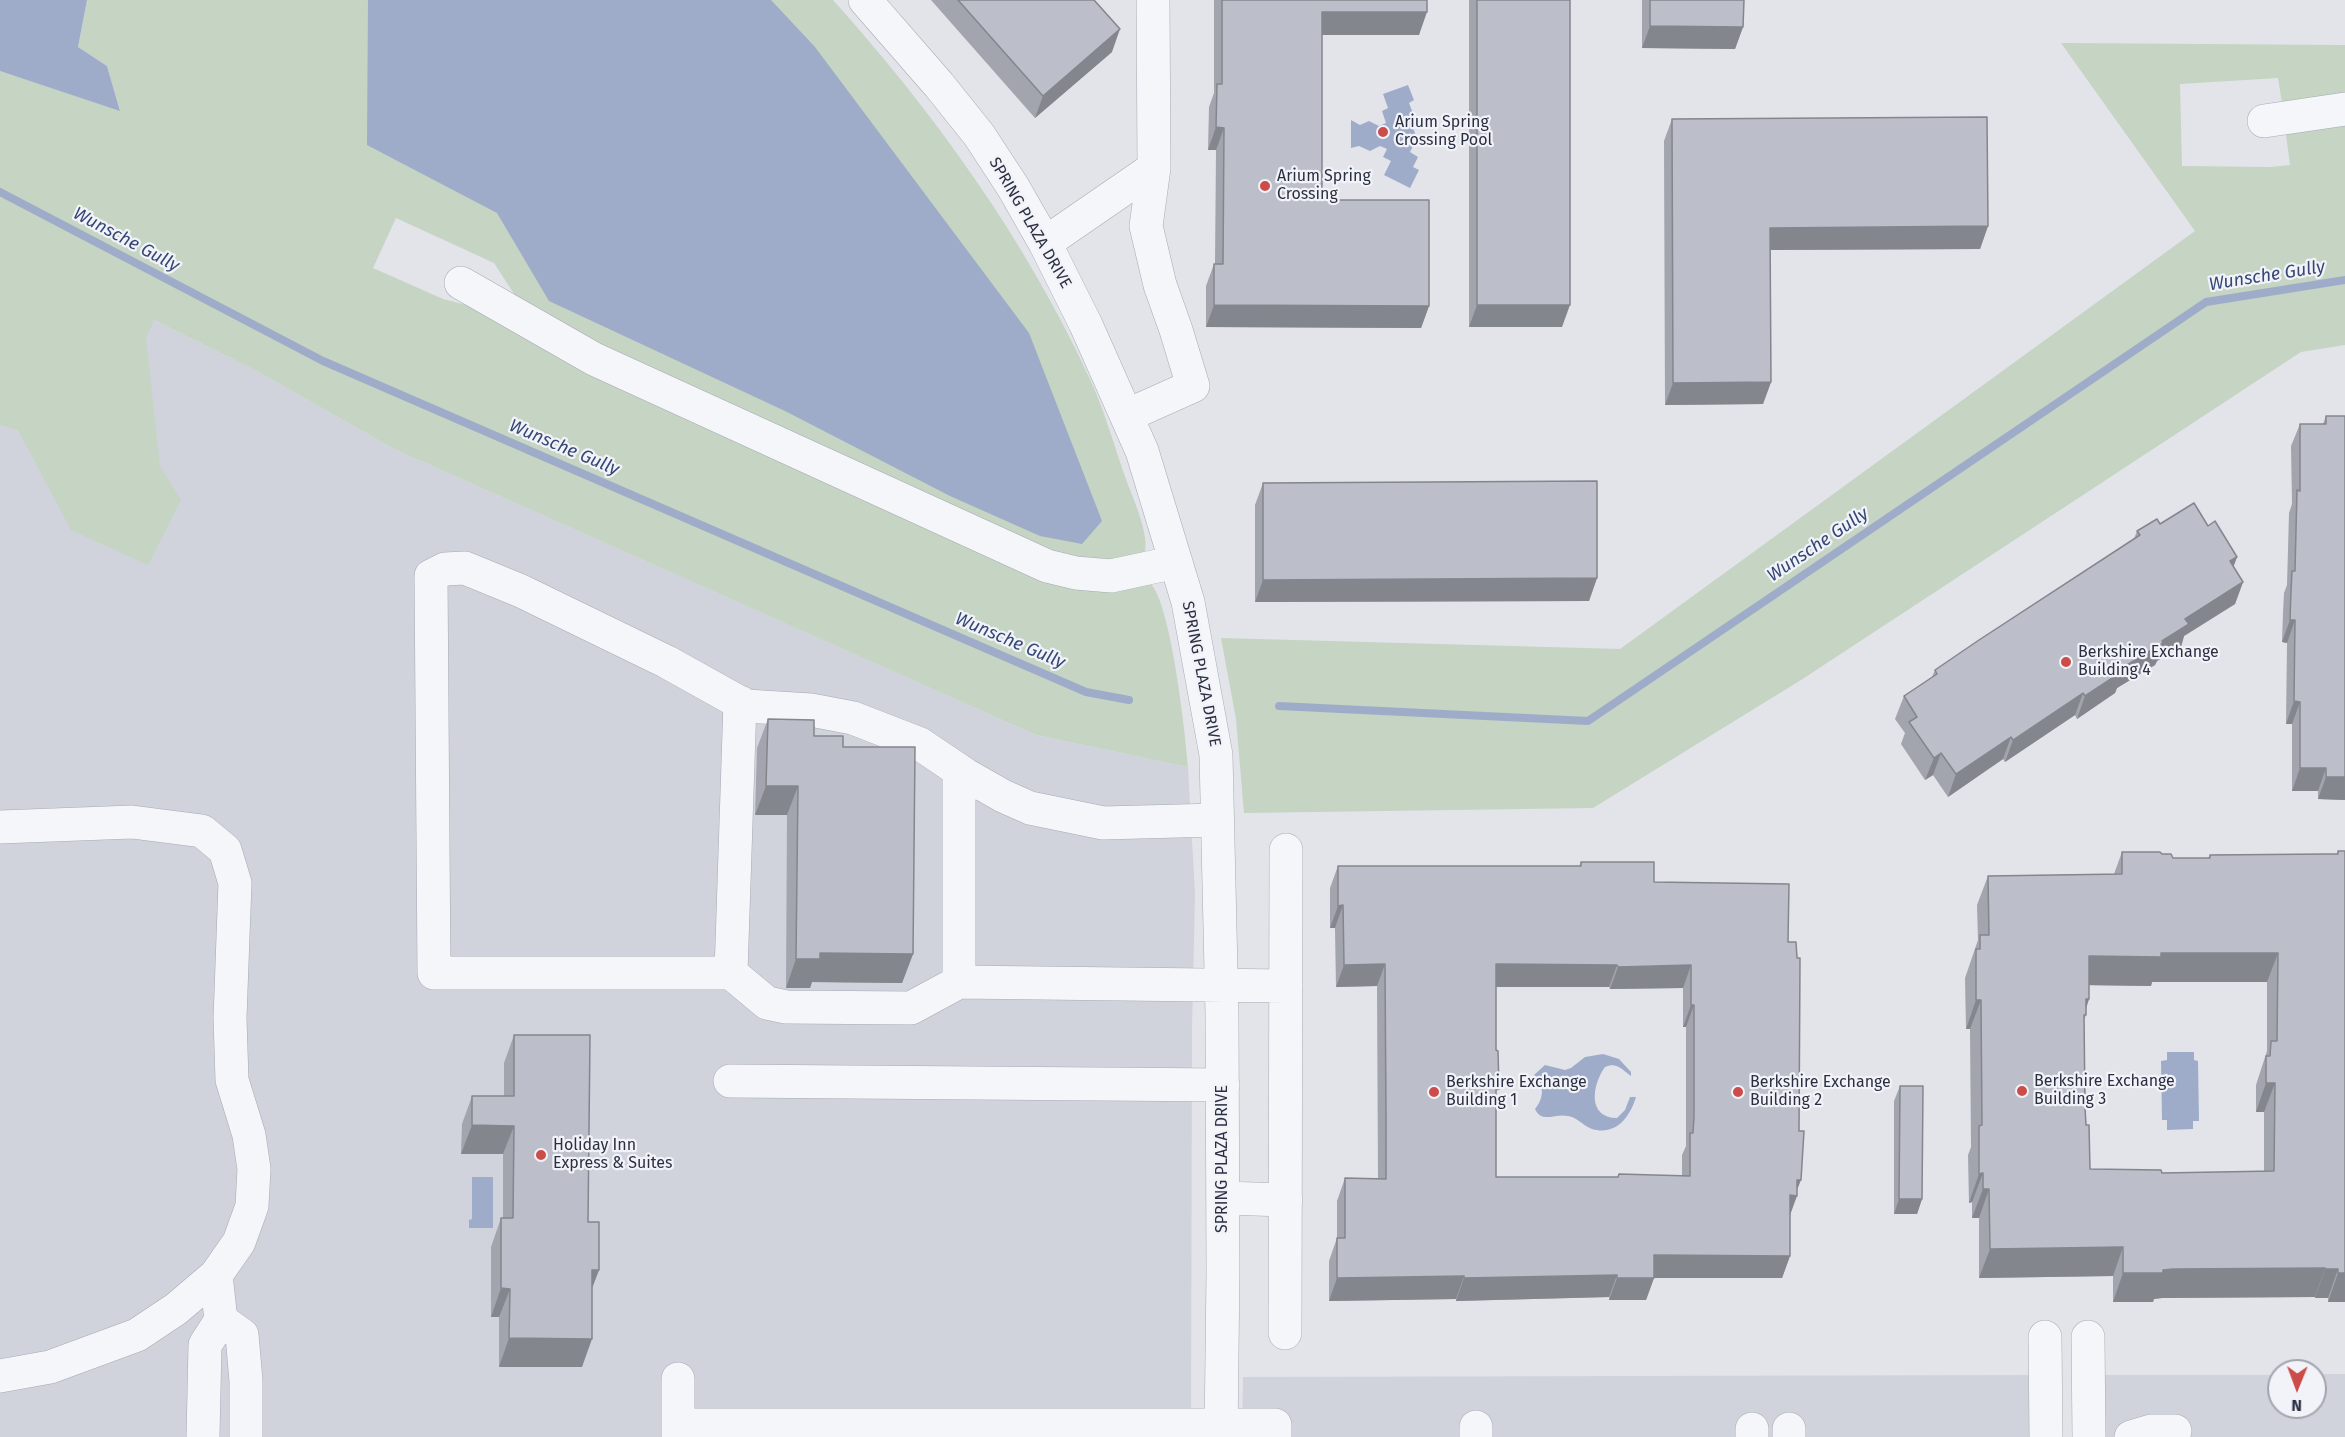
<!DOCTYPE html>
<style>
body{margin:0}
#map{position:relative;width:2345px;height:1437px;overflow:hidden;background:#e2e4ea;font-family:"Fira Sans",sans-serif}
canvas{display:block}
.north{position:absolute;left:2267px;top:1359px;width:60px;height:60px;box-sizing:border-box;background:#f2f3f8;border:2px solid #a2a5af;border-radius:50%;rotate:181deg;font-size:16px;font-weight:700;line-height:24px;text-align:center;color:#2a2f42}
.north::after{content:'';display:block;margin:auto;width:21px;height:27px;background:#cc4c4a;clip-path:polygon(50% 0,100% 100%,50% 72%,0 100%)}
</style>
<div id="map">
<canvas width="2345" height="1437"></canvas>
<div class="north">N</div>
</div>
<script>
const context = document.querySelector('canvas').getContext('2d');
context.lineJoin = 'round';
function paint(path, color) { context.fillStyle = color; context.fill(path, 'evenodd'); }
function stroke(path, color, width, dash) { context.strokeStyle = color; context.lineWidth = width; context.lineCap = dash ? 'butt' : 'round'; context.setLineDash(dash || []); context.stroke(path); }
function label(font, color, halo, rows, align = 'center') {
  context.font = font + ' "Fira Sans",sans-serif'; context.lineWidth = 4.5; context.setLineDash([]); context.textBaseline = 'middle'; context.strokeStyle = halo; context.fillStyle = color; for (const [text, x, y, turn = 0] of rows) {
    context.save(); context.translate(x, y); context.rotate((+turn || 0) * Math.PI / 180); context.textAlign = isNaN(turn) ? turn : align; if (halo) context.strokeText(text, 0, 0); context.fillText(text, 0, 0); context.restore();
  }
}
paint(new Path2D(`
 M0 244 257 371 394 449 1036 735 1188 767 1195 894 1192 1031 1191 1437H0Z
 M2315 1374H2345V1437H2100L2099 1375H2279V1407H2315Z
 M2034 1375V1437H1242L1243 1377Z`), '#d0d3dc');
paint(new Path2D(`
 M87 0H833C933 111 1025 239 1088 375 1104 408 1114 446 1127 482 1132 496 1153 542 1143 555 1126 576 1065 560 1042 554L646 375 561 333 518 300 494 263 396 218 373 268 443 299 482 309 554 350 1034 570C1053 576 1081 586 1101 585 1115 584 1132 576 1147 581 1170 590 1186 739 1188 767L1036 735 394 449 257 371 154 320 146 338 160 466 181 500 148 565 71 530 18 430 0 425V71L120 110 107 66 78 47Z
 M2061 43 2345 45V101L2283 109 2278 78 2180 84 2182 166 2270 167 2290 165 2285 127 2345 120V345L2301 352 1801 680 1593 808 1244 813 1236 719 1221 638 1620 649 2195 231Z`), '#c5d4c3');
paint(new Path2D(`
 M0 0H87L78 47 107 66 120 111 0 71Z
 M368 0H771L815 47 1029 333 1102 521 1082 544 1040 536 950 496 785 411 549 301 497 213 367 145Z
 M1408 85 1414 100 1409 103 1414 116 1409 118 1417 138 1410 152 1418 157 1413 167 1419 170 1410 188 1384 175 1391 161 1383 157 1387 149 1380 146 1370 151 1359 146 1351 148V120L1360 125 1369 121 1379 126 1386 123 1382 111 1388 108 1383 94Z
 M2167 1052H2194V1060L2198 1061 2199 1121H2193V1129L2167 1130V1120H2162L2161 1061 2167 1060Z
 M1603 1054 1619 1059 1631 1072V1076C1621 1069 1617 1062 1605 1067 1592 1085 1587 1118 1617 1118L1625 1110 1630 1097H1636C1630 1117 1616 1136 1592 1129 1583 1126 1577 1117 1568 1116 1555 1113 1542 1124 1535 1109 1544 1098 1545 1085 1534 1075L1545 1065 1565 1070 1571 1068 1585 1057Z
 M472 1177H493V1228H469V1220L472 1219Z`), '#9eacc9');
stroke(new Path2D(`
 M0 192 323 361 1086 692 1129 700
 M1279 706 1588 721 2206 302 2345 280`), '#9eacc9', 8);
const minor = new Path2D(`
 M865 0 939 85 979 135 1013 187 1045 243 1086 325 1142 451 1188 602 1216 755 1222 1015 1223 1272 1221 1437
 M2264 121 2345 109
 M1045 243 1154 168
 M461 283 594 359 1047 566 1076 573 1111 576 1176 562
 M1128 415 1193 386 1176 330 1160 285 1146 226 1154 168 1153 0
 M959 771V982
 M1217 820 1103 823 1030 808 1003 796 966 775 920 744 853 718 811 710 746 706 667 662 521 591 465 568 445 569 431 576 434 973H731L767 1003 786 1007 911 1008 959 982 1286 986
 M0 827 132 822 202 831 225 850 235 883 230 1018 232 1080 249 1135 254 1169 252 1206 239 1242 216 1275 221 1320
 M731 973 740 702
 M730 1081 1223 1085
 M1223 1198 1286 1200
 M1285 1333 1286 850
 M2045 1337 2046 1437
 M2088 1337 2089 1437
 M0 1376 50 1367 137 1335 176 1309 216 1275
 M678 1425H1275V1437
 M1476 1427V1437
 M1752 1429V1437
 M203 1437 205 1345 221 1320 242 1335 246 1381V1437
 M678 1437V1379
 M1789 1437V1429
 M2131 1437 2151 1431H2175`);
stroke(minor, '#a7aab4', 34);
stroke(minor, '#f5f6f9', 33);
paint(new Path2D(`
 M931 0H1094L1112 52 1035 118Z
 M1214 0H1427L1419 35H1322V200L1429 306 1421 328 1206 327V286L1214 264H1215L1216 150H1208L1209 107 1214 93Z
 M1469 0H1570L1562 327H1469Z
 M1642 0H1744L1743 27 1735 49 1642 48Z
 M1672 119 1988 226 1980 249 1770 250 1771 382 1763 404 1665 405 1664 141Z
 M2326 416H2345V800L2318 799V791H2292V724H2286L2287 643 2282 642 2283 613 2284 593 2287 585 2289 513 2292 504 2291 446 2300 424H2323Z
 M1263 483 1597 578 1589 601 1255 602V505Z
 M2160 524 2208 526 2237 557 2233 567 2243 582 2235 604 2184 636 2181 647 2157 661 2155 665 2117 688 2115 693 2077 719 2075 715 2005 762 2003 759 1948 797 1933 775 1925 780 1901 744 1905 733 1895 719 1904 696 1932 677 1935 670 2134 539 2137 531Z
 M768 719 814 736 843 747 913 954 902 983 812 982 810 988H786L787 815H755L757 748Z
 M2338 851H2345V1302H2328V1298H2315V1297L2162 1298 2154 1299 2153 1302H2113V1276L1979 1278V1218H1972V1202L1969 1203 1968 1155 1971 1147 1970 1029H1966L1965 978 1978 940 1977 905 1988 876 2114 874 2122 852 2173 858H2208L2210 855 2327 854H2337ZM2152 982H2267V1051L2256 1085V1112H2264V1172L2162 1173 2090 1169 2086 1125 2084 1020 2086 1015V1009L2089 999V985L2151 986Z
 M1581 862 1654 882 1788 942 1797 1191 1790 1213V1256L1782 1278H1654L1646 1300H1609V1297L1456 1301V1299L1329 1301V1261L1337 1238V1201L1345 1178 1378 1179 1377 986 1336 987 1335 928H1330V888L1338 866H1579ZM1496 987H1609L1610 989 1683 988V1027H1686V1146L1682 1155V1175L1618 1177H1496Z
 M514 1035 588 1222 599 1270 592 1287 582 1367H499V1317H491V1247L501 1218H503V1154H461L462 1124 472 1096H504V1063Z
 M1900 1086 1922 1199 1917 1214H1894V1101Z`), '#a2a4ae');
paint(new Path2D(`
 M1322 12H1427L1419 35H1314Z
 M1650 26 1743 27 1735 49 1642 48Z
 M1120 29 1112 52 1035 118 1043 96Z
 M1216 127 1224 128 1216 150H1208Z
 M1988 226 1980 249 1762 250 1770 228Z
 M1214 305 1429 306 1421 328 1206 327Z
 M1477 305H1570L1562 327H1469Z
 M1771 382 1763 404 1665 405 1673 383Z
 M2237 557 2229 579 2230 561Z
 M1597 578 1589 601 1255 602 1263 580Z
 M2243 582 2235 604 2184 636 2181 647 2157 661 2155 665 2117 688 2115 693 2077 719 2085 696 2122 668 2162 641 2185 619Z
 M2290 620H2295L2287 643 2282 642Z
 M2083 693 2075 715 2005 762 2013 740Z
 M2294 701 2300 702 2292 724H2286Z
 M2011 737 2003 759 1948 797 1956 774Z
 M1941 753 1933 775 1925 780 1934 758Z
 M2300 768H2326L2318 791H2292Z
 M2326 777H2345V800L2318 799Z
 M766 786H798L787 815H755Z
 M1343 905 1335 928H1330L1338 906Z
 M820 953 913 954 902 983 812 982 810 988H786L796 959Z
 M2161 953H2278L2267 982H2152L2151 986 2078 985 2089 956Z
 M1385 964 1377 986 1336 987 1344 965Z
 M1496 964 1617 965 1609 987H1488Z
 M1691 965 1683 988 1610 989 1618 967Z
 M2086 999H2089L2079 1028Z
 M1976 1000H1981L1970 1029H1966Z
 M1691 1005H1694L1686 1027H1683Z
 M2266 1083H2275L2264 1112H2256Z
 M472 1125 514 1126 503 1154H461Z
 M1983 1173 1972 1202 1969 1203 1979 1174Z
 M1797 1180H1801L1795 1195 1797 1196 1789 1218 1790 1195Z
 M1983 1189H1989L1979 1218H1972Z
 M1899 1199H1922L1917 1214H1894Z
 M2123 1247 2113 1276 1979 1278 1990 1249Z
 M1654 1255 1790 1256 1782 1278H1646Z
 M2325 1268 2315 1297 2162 1298 2154 1299 2153 1302H2113L2123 1273 2173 1269Z
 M2325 1269H2338L2328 1298H2315Z
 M592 1270H599L588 1299Z
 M2338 1273H2345V1302H2328Z
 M1617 1275 1609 1297 1456 1301 1464 1278Z
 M1464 1276 1456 1299 1329 1301 1337 1278Z
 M1617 1278H1654L1646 1300H1609Z
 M501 1288 510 1289 499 1317H491Z
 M509 1338 592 1339 582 1367H499Z`), '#84868d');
const building = new Path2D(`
 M958 0H1094L1120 29 1043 96Z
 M1222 0H1427V12H1322V200H1429V306L1214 305V264H1223L1224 128 1216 127 1217 84H1222Z
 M1477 0H1570V305H1477Z
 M1650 0H1744L1743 27 1650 26Z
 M1987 117 1988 226 1770 228 1771 382 1673 383 1672 119Z
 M2326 416H2345V777H2326V768H2300V702L2294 701 2295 620H2290L2291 591 2292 571H2295L2297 490 2300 491V424H2326Z
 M1597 481V578L1263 580V483Z
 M2194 503 2208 526 2215 521 2237 557 2230 561 2243 582 2185 619 2189 624 2162 641 2163 643 2122 668 2123 671 2085 696 2083 693 2013 740 2011 737 1956 774 1941 753 1934 758 1909 722 1917 717 1904 696 1937 674 1935 670 1979 640 2140 535 2137 531 2157 519 2160 524Z
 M768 719 814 720V736H843V747H915L913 954 820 953V959H796L798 786H766Z
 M2338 851H2345V1273H2338V1269H2325V1268L2173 1269 2163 1270V1273H2123V1247L1990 1249 1989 1189H1983V1173L1979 1174V1126L1982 1125 1981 1000H1976V949H1980V935H1989L1988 876 2122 874V852H2160L2162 854H2171L2173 858H2210V855L2327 854H2338ZM2161 953H2278L2277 1041H2271L2270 1056H2266V1083H2275L2274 1171 2162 1173 2161 1170 2090 1169 2089 1125H2086L2085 1108 2084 1015H2086V999H2089V956L2161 957Z
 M1581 862H1654V882L1789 884 1788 942H1796L1797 958H1800L1799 1131H1804L1801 1180H1797V1196L1790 1195V1256L1654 1255V1278H1617V1275L1464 1278V1276L1337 1278V1238H1345V1178L1386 1179V1117L1385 964 1344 965 1343 905 1338 906V866H1581ZM1496 964 1617 965 1618 967 1691 965V1005H1694V1117L1693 1133H1690V1176L1619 1174 1618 1177H1496V1090L1499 1089 1498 1051 1496 1050Z
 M514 1035H590L588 1222H599V1270H592V1339L509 1338 510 1289 501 1288V1218H513L514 1126 472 1125V1096H514Z
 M1900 1086H1923L1922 1199H1899Z`);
paint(building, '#bcbfca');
stroke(building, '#84868d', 1.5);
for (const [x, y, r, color] of [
 [1383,132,6,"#cc4c4a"],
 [1265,186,6,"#cc4c4a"],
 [2066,662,6,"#cc4c4a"],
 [2022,1091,6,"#cc4c4a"],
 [1434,1092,6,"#cc4c4a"],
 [1738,1092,6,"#cc4c4a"],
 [541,1155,6,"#cc4c4a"]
]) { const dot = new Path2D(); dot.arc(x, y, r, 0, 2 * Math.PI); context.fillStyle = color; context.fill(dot); stroke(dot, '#f2f3f8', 2); }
label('16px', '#2a2f42', '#f2f3f8', [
 ["Arium Spring",1395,123],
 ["Crossing Pool",1395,141],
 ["Arium Spring",1277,177],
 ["Crossing",1277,195],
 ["Berkshire Exchange",2078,653],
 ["Building 4",2078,671],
 ["Berkshire Exchange",2034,1082],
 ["Building 3",2034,1100],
 ["Berkshire Exchange",1446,1083],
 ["Building 1",1446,1101],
 ["Berkshire Exchange",1750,1083],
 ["Building 2",1750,1101],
 ["Holiday Inn",553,1146],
 ["Express & Suites",553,1164]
], 'left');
label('16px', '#2a2f42', '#f2f3f8', [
 ["SPRING PLAZA DRIVE",1030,223,60],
 ["SPRING PLAZA DRIVE",1201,674,79],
 ["SPRING PLAZA DRIVE",1223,1159,-90]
]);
label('italic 18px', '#354775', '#f2f3f8', [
 ["Wunsche Gully",126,240,28],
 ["Wunsche Gully",2267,276,-9],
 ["Wunsche Gully",564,448,23],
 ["Wunsche Gully",1818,545,-34],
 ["Wunsche Gully",1010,641,23]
]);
</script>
